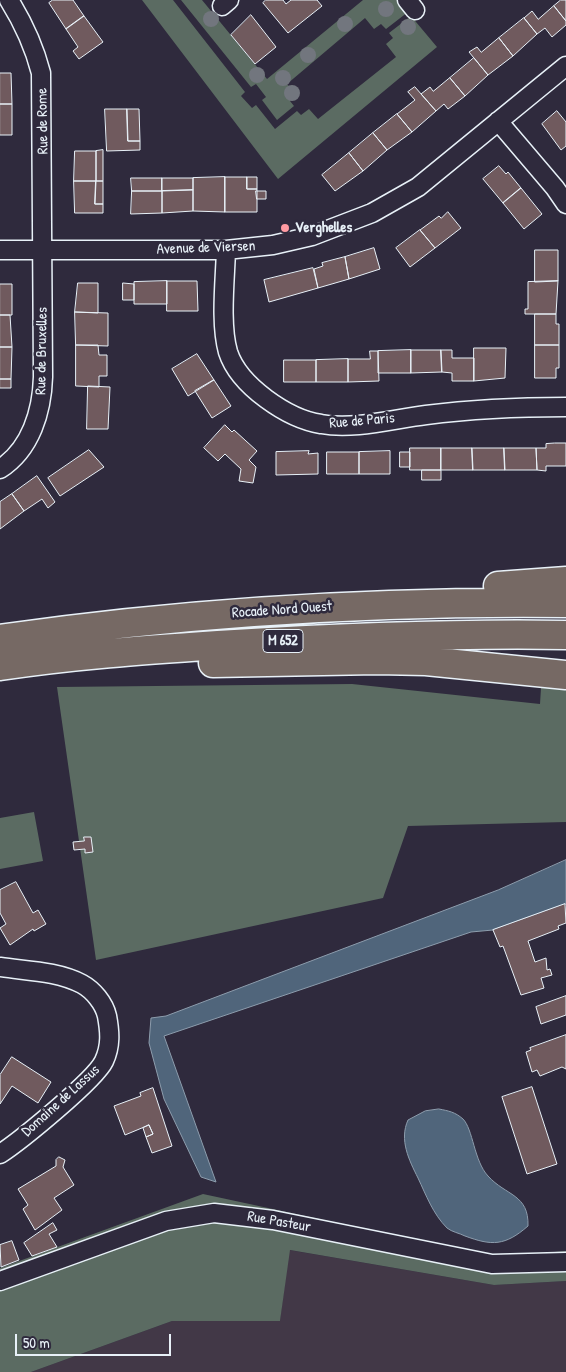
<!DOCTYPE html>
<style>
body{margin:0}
#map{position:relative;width:566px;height:1372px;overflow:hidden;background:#2f2a3d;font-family:"Patrick Hand",sans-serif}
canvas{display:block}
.scale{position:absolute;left:15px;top:1334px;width:156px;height:22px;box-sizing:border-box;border:2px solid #e8f1f8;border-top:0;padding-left:6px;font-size:15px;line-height:18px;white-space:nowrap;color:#e8f1f8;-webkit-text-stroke:4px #2f2a3d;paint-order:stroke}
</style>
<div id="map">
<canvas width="566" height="1372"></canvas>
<div class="scale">50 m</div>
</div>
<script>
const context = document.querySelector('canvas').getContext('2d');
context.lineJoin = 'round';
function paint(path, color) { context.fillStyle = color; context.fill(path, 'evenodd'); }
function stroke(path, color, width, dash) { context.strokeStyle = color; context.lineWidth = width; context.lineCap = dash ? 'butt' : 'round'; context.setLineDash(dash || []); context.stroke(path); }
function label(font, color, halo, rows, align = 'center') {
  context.font = font + ' "Patrick Hand",sans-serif'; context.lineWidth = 5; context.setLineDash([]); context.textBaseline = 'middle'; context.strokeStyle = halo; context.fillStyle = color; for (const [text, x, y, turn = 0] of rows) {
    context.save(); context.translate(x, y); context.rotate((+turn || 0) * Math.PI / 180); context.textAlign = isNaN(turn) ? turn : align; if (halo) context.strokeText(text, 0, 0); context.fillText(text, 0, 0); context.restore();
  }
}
paint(new Path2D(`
 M289 1250 494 1285 566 1281V1372H31L172 1321H280Z`), '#423847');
paint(new Path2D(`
 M142 0H173L245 92 241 96 252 108 256 105 275 129 297 111 301 115 309 109 318 119 396 57 386 44 393 38 389 33 411 16 437 47 278 179Z
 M181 0H202L267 79 363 0H398L408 12 386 29 381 24 374 29 365 18 287 84 296 95 290 101 294 106 277 120 262 100 266 97 256 84 251 87Z
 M566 661V822L408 826 383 898 96 960 57 687 352 684 540 704 541 688Z
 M34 812 43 861 0 869V818Z
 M203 1194 496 1257 566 1251V1281L494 1285 290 1250 280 1321H172L31 1372H0V1268Z`), '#5b6b62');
const water = new Path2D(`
 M566 860V904L493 930 471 932 164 1036 216 1182 201 1177 164 1099 149 1043 151 1018 166 1016 498 890Z
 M439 1109C449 1111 455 1112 463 1119 473 1129 474 1161 488 1176 506 1196 529 1194 528 1226 505 1246 492 1246 465 1236 459 1233 452 1232 447 1228 433 1214 426 1195 418 1178 409 1160 399 1140 408 1120L425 1111Z`);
paint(water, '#50657b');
stroke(water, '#8d9dad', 1);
const building = new Path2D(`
 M53 0H73L84 16 66 29 49 3Z
 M266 0H283L286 4 291 0H317L322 6 288 33 263 3Z
 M561 0H566V21L554 6Z
 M554 6 566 21V25L552 37 545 28 537 34 524 18 532 11 538 19Z
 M251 15 276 47 255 64 231 35Z
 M84 16 103 42 79 59 73 51 78 47 66 29Z
 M524 18 537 34 513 56 499 38Z
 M499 38 513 56 488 75 469 52 477 47 481 52Z
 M474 58 488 75 465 96 450 78Z
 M0 73H11L12 104H0Z
 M450 78 465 96 448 109 444 104 436 111 421 94 430 87 433 91Z
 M415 87 436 111 412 132 397 114 415 100 408 92Z
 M0 104H12V135H0Z
 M105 109H127L128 141H140V150L107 151Z
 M127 109H139L140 141H128Z
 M557 111 566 122V146L561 150 542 124Z
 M397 114 412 132 387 150 373 133Z
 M373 133 387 150 363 171 349 153Z
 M103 150V181H96V151Z
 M75 151H96V181H74Z
 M349 153 363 171 335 191 322 175Z
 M499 166 506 174 508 172 521 188 503 203 483 179Z
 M225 177H247V189H257V212H225Z
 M225 177V212L193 211V178Z
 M247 177H257V189H247Z
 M131 178H162V191H132Z
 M162 178H193V190L162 191Z
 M74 181H96L95 204H103V213H75Z
 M96 181H103V204H95Z
 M521 188 542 214 524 229 503 203Z
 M193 190V211L162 213V191Z
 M132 191H162V213L131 214Z
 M256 191H266V199H257Z
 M448 212 461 228 435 248 420 230 439 216 441 218Z
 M420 230 435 248 410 267 396 248Z
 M374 248 380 269 349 279 345 257Z
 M535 250H558V281L535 282Z
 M345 257 349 279 318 288 314 269 323 266 322 263Z
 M313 268 318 288 269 302 264 280Z
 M167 281H197L198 311H167Z
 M167 281V304H134V282Z
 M558 281 556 314H525V309H528V282Z
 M78 283H98V313L75 312Z
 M123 283 134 284V300H123Z
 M0 284H12V315H0Z
 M75 312 108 313V346L76 345Z
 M535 314H556V324H559V345H535Z
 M0 315H10L12 347H0Z
 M76 345H98L99 355H107V376H99V387L76 386Z
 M535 345H559V368H556V378H535Z
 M0 347H12L11 379H0Z
 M474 348H506L505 378 474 381Z
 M411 350H441L442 372 411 373Z
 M411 350V373H378V351Z
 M441 350H452V358H474V381H452V373L442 372Z
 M370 351H378L379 381 348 382V359H370Z
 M197 354 214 380 188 396 172 369Z
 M348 359V382H316V360Z
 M284 360H316V382H284Z
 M0 379H11V388H0Z
 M214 380 231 406 212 418 195 391Z
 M88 386 110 387 108 429H87Z
 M225 425 232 432 234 430 257 451 249 460 256 467 253 483 239 481 241 469 225 454 218 461 204 448Z
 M555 443H566V466H546V471L537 470 536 448H546V444Z
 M410 448H441V470H410Z
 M441 448H472L473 470H441Z
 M472 448H504L505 470H473Z
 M504 448H536L537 470H505Z
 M89 450 104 467 60 496 48 478Z
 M309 451 308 454 318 453V474L276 475V452Z
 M390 451V474H359V452Z
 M327 452H359V474H327Z
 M400 452H410V467H400Z
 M422 470H441V480H422Z
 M37 476 55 502 48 508 42 499 24 511 12 494Z
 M12 494 24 511 0 529V502Z
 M84 837H91L93 852 85 853V849L74 850 73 842 84 841Z
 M16 882 33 913 38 910 46 924 34 931 33 929 10 945 0 928 6 924 0 913V890Z
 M565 904 566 923 558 926 559 929 528 941 535 962 546 958 547 970 550 969 552 975 541 978 544 988 521 995 503 946 500 947 493 930Z
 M566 996V1015L541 1024 536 1007Z
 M566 1035V1069L562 1067 540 1076 537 1070 532 1072 526 1052 531 1050 530 1048Z
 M12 1057 51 1082 38 1103 12 1086 0 1104V1075Z
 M532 1087 557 1164 527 1174 502 1097Z
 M153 1088 172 1146 152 1153 146 1137 153 1134 149 1125 125 1135 114 1106 141 1096 140 1093Z
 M149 1125 153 1134 146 1137 143 1128Z
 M59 1157 65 1160 63 1167 74 1185 54 1198 62 1210 35 1230 23 1209 28 1205 18 1189 56 1166V1160Z
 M53 1223 57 1230 49 1234 57 1247 32 1256 24 1243Z
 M12 1241 19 1260 1 1267 0 1245Z`);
paint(building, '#705a5e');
stroke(building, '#e8f1f8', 1);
const minor = new Path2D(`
 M407 0 415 10
 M222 6 229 0
 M498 121 555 188 566 204
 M0 250H226L273 245 312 236 372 213 418 187 566 66
 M226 250C225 281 220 324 228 352 239 386 288 419 321 424 354 430 393 419 426 415 473 409 519 407 566 407
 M0 469C31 449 42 411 43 377L41 73C34 46 24 24 9 0
 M0 967C27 971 57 971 82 984 93 990 104 1003 107 1016 110 1032 111 1046 104 1061 95 1080 20 1141 0 1154
 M0 1281 166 1221 214 1213 273 1220 492 1264 566 1262`);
const trunk = new Path2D(`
 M498 586 566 581
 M0 639C188 612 376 601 566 603
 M213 663 377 660 426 661 566 675
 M0 666C72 655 145 650 218 645 334 638 450 633 566 635`);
stroke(minor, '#e8f1f8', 21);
stroke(trunk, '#e8f1f8', 31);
stroke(minor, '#2f2a3d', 18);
stroke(trunk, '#766964', 28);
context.fillStyle = '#72767e';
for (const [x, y] of [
 [386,9],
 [211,19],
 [345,24],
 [408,27],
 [308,55],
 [257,75],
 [283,78],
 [292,93]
]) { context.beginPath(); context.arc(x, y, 8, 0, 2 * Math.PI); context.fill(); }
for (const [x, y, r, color] of [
 [285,228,5,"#ff9aa2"]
]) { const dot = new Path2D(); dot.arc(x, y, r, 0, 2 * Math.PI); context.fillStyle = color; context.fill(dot); stroke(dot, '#2f2a3d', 2); }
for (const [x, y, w] of [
 [283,641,40]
]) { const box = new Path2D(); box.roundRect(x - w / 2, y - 11.5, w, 23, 4); context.fillStyle = '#2f2a3d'; context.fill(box); stroke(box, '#e8f1f8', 1); }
label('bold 14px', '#e8f1f8', null, [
 ["M 652",283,641]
]);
label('15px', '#e8f1f8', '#2f2a3d', [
 ["Rue de Rome",43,121,-91],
 ["Avenue de Viersen",206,248,-2],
 ["Rue de Bruxelles",42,351,-89],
 ["Rue de Paris",362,421,-5],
 ["Rocade Nord Ouest",282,610,-4],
 ["Domaine de Lassus",61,1101,-42],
 ["Rue Pasteur",279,1222,10]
]);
label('bold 15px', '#e8f1f8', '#2f2a3d', [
 ["Verghelles",295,228]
], 'left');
</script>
